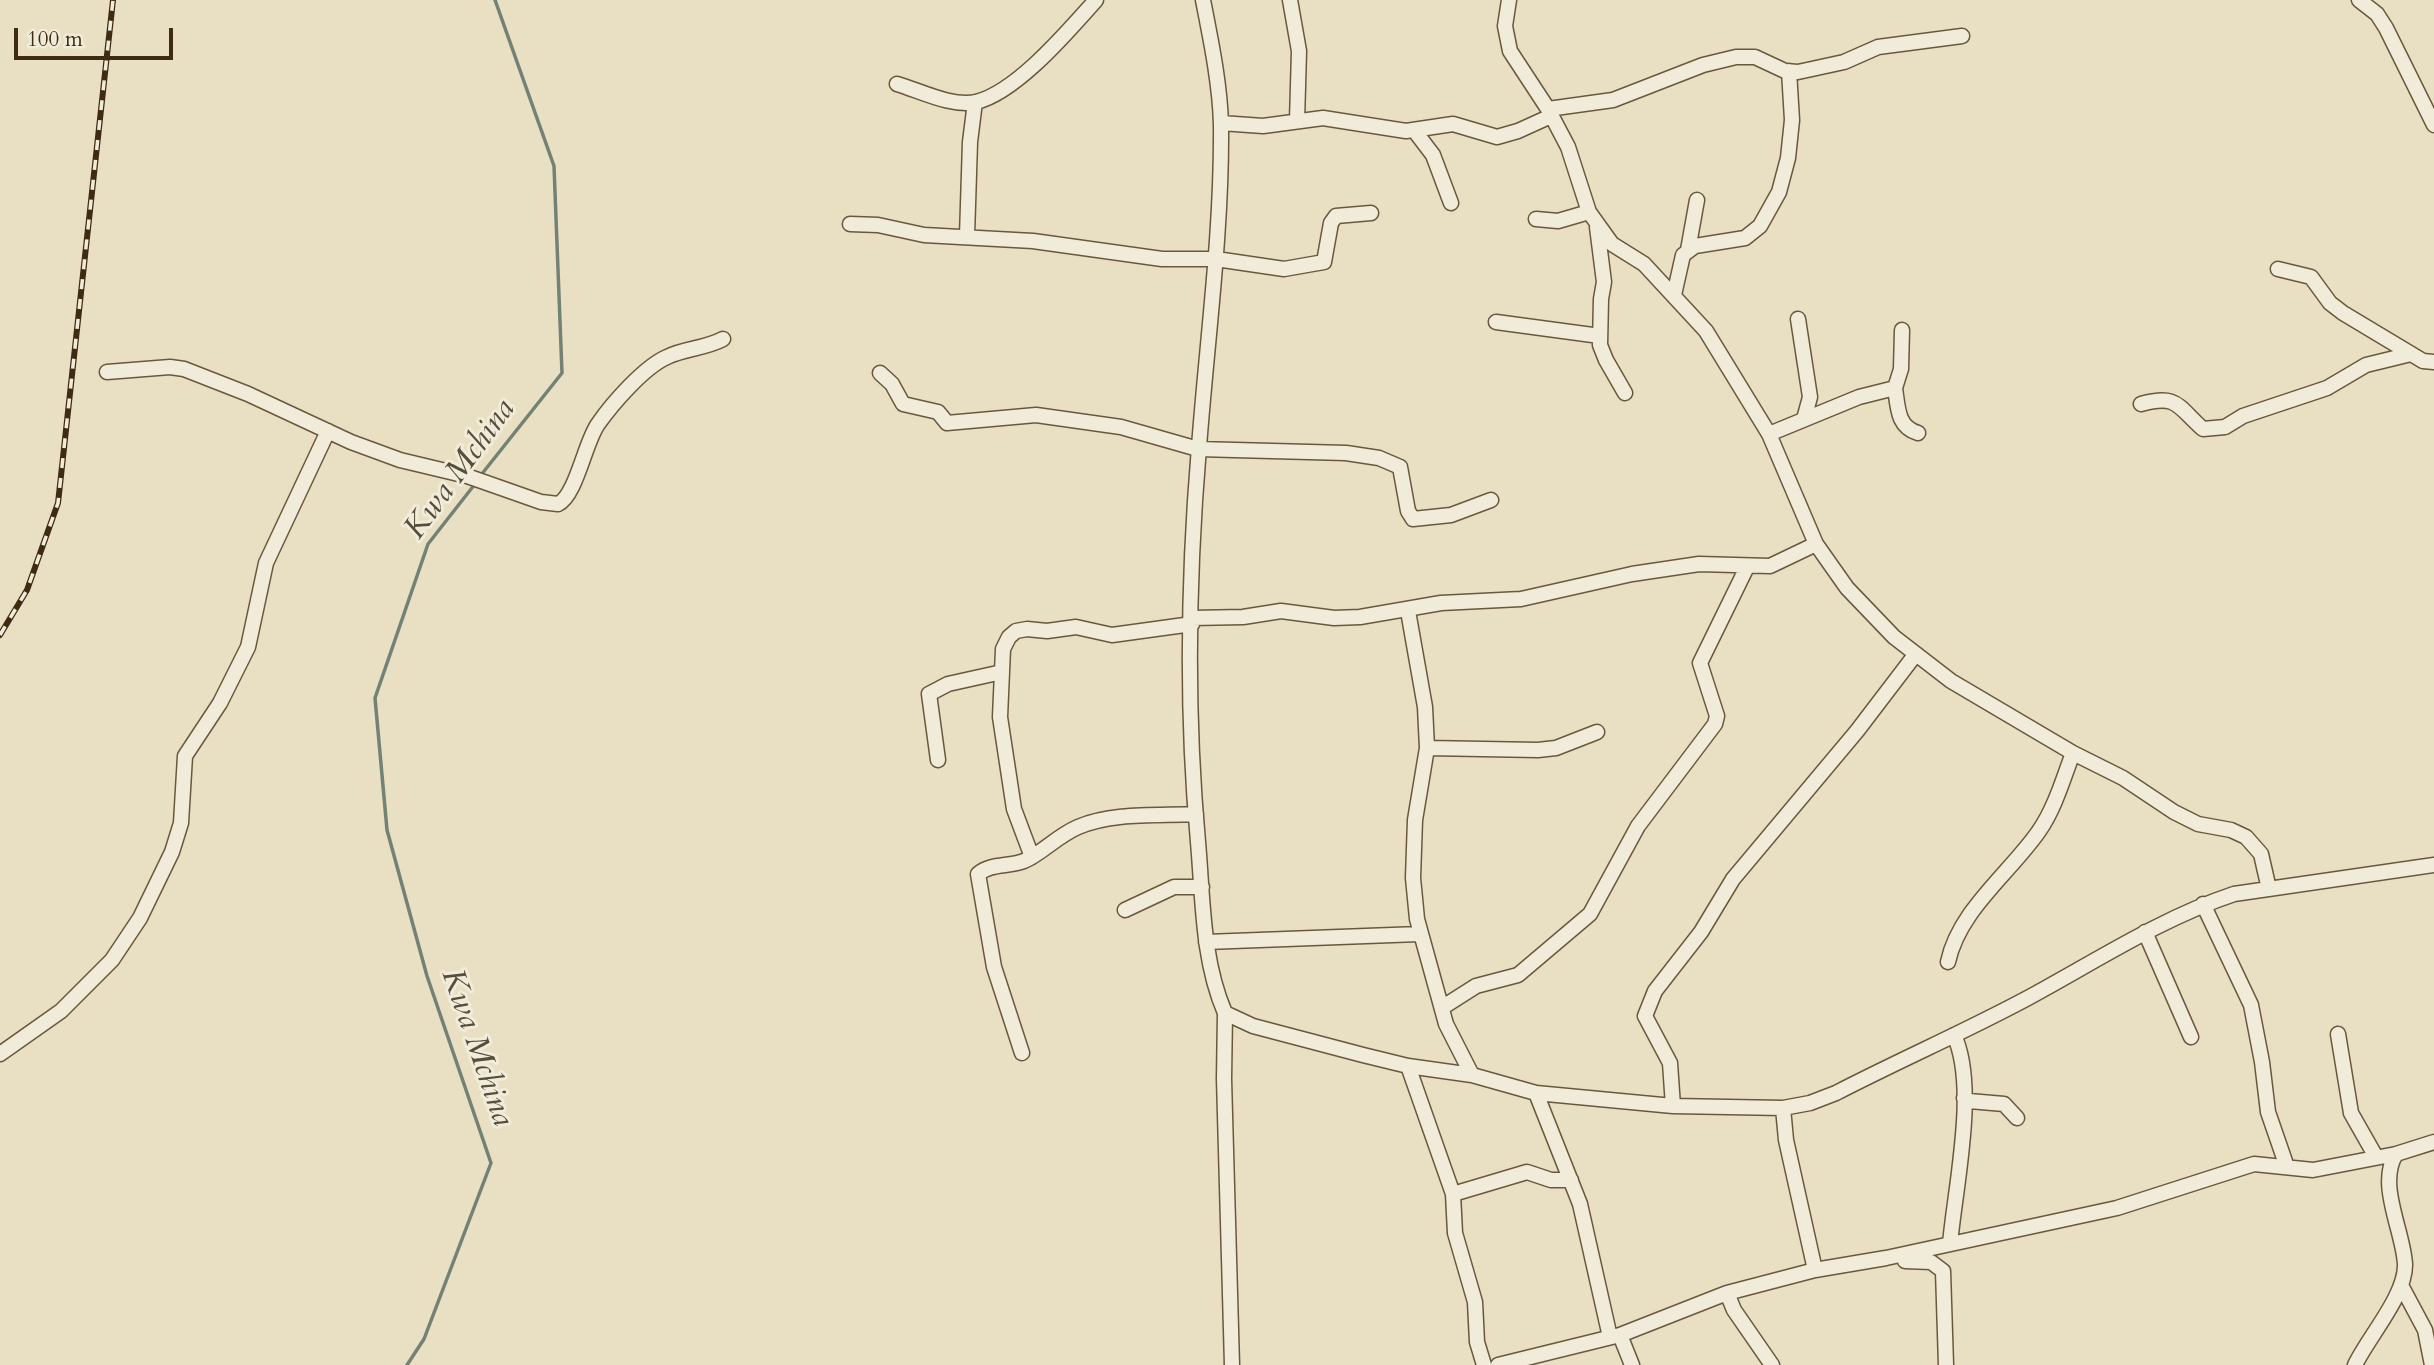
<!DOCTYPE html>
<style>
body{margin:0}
#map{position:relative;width:2434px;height:1365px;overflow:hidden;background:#e9e0c4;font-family:Cardo,serif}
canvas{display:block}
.scale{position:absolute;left:14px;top:28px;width:159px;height:32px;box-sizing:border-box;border:4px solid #3f2a12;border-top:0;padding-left:9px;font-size:21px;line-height:24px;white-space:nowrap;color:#3f2a12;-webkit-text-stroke:5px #f1ebd9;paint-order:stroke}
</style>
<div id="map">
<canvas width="2434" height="1365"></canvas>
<div class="scale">100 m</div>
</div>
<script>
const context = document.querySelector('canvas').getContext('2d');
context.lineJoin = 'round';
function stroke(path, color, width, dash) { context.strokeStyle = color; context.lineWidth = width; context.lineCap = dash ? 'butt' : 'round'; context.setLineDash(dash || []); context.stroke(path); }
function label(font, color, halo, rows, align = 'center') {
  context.font = font + ' Cardo,serif'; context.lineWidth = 6; context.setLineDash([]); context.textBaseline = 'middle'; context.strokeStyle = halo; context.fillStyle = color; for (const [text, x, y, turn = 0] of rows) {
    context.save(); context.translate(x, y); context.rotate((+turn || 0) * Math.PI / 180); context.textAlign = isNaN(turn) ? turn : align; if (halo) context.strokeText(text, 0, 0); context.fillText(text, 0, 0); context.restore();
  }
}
stroke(new Path2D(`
 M481 475 562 373 554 166 495 0
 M407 1365 424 1339 491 1163 427 976 387 830 375 698 428 544 475 484`), '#748276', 3.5);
const minor = new Path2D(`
 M1203 0C1211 41 1220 84 1221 125 1222 233 1207 340 1199 447 1188 578 1186 711 1198 842 1203 899 1202 960 1225 1013L1253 1026 1363 1055 1408 1066 1472 1075 1536 1093 1673 1106 1783 1108 1810 1103 1836 1093C1898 1061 1962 1033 2024 1000 2093 963 2159 919 2234 894L2434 865
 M1290 0 1299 51 1297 121
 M1509 0 1505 26 1510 51 1548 109 1568 147 1589 212 1612 244 1644 264 1706 331 1769 434 1816 544 1847 588 1894 637 1951 681 2073 753 2123 778 2174 812 2198 824 2231 830 2246 837 2261 854 2269 889
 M2359 0 2377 14 2386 28 2434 125
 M897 84C921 91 951 107 976 102 1017 92 1069 30 1096 0
 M1548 109 1613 100 1703 65 1736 57H1755L1785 71 1798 72 1844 62 1878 47 1962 36
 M1221 123 1263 126 1323 118 1406 131 1453 124 1497 137 1518 131 1551 116
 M1414 130 1433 155 1451 203
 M1536 219 1558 221 1589 212
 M850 224 878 225 924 235 1033 241 1162 259H1216L1284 269 1324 262 1331 223 1336 216 1371 213
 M1597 227 1604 282 1601 299 1600 345 1606 360 1625 393
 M967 236 970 142 975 102
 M1688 250 1697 200
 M2278 269 2311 277 2330 303 2343 313 2423 361 2434 362
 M1674 295 1683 255 1695 246 1745 238 1760 226 1779 192 1788 158 1792 120 1789 71
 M1798 319 1810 397 1804 419
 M1496 322 1600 336
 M107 372 170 367 184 369 248 394 351 442 400 460 467 476 541 502 558 504C576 496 585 442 598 424 612 404 644 367 667 357 685 348 704 349 723 339
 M880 373 892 384 903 404 938 412 947 423 1036 415 1121 427 1198 449 1346 453 1379 458 1400 467 1408 511 1413 519 1451 515 1491 500
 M1895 388C1898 407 1897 427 1918 433
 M2141 404C2178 394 2177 406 2203 429L2225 427 2243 416 2327 388 2366 365 2411 354
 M1769 434 1859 397 1895 388 1901 369 1902 330
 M1408 611 1425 707 1427 748 1415 820 1413 878 1417 919 1446 1024 1472 1075
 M1192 618 1243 617 1281 611 1334 618 1360 617 1441 603 1521 599 1632 574 1699 564 1770 566 1816 544
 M1427 748 1538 750 1556 748 1597 732
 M938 760 929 694 948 684 1002 672
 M1032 857 1014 809 1000 717 1003 649 1009 637 1016 631 1027 629 1047 631 1076 627 1112 635 1192 624
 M2203 904 2251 1005 2262 1062 2268 1112 2287 1167
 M1125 910 1174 887H1202
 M2145 932 2191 1037
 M1206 942 1419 934
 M1948 962C1959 910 2010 873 2039 831 2055 808 2063 779 2073 753
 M1443 1007 1476 986 1518 975 1590 914 1638 826 1715 724 1717 716 1700 663 1747 567
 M1225 1013 1224 1079 1232 1365
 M2338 1034 2351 1113 2376 1157
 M1022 1053 994 967 978 874C991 863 1008 867 1024 861 1041 854 1057 836 1078 827 1113 812 1159 816 1196 814
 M0 1054 61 1011 112 960 140 918 172 852 181 823 185 756 220 703 248 647 266 563 328 431
 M1408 1066 1453 1194 1455 1233 1475 1302 1477 1342 1484 1365
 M1536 1093 1580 1204 1610 1337
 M1964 1098 1969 1101 2004 1104 2017 1118
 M1673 1106 1670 1063 1645 1016 1655 991 1701 932 1733 879 1857 731 1915 655
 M1783 1108 1786 1140 1815 1270
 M1453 1194 1527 1172 1551 1180H1571
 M1950 1244C1955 1187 1978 1087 1954 1035
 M1905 1261 1931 1262 1943 1271 1946 1365
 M2402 1287 2425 1330 2432 1365
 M1727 1293 1734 1310 1772 1365
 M1620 1335 1632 1365
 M1498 1365 1620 1335 1727 1293 1815 1270 1886 1258 2117 1208 2254 1164 2313 1170 2396 1154 2434 1142
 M2355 1365C2369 1336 2406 1295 2405 1264 2403 1230 2377 1184 2396 1154`);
stroke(minor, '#6a583e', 17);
stroke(minor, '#f1ebd9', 14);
const rail = new Path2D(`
 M0 635 27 590 58 503 113 0`);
stroke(rail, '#3f2a12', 6);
stroke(rail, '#f1ebd9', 3.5, [10]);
label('italic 32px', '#554e3c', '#f1ebd9', [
 ["Kwa Mchina",461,470,-54],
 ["Kwa Mchina",476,1048,71]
]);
</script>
